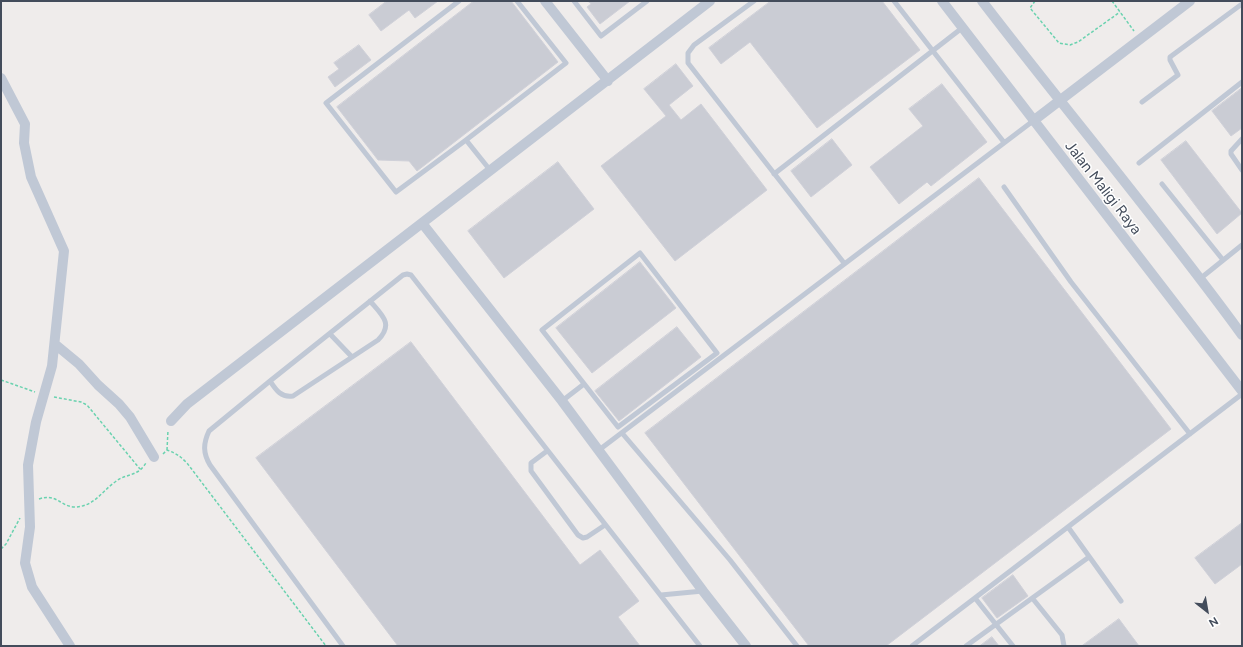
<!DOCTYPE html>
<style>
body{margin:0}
#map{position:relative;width:1243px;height:647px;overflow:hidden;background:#efeceb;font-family:Figtree,sans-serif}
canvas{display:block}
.frame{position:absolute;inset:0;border:2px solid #434c5b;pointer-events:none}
.north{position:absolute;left:1187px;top:591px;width:40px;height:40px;-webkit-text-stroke:3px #fff;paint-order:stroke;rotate:149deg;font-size:11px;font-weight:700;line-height:16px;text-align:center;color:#434c5b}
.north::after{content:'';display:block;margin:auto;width:14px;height:18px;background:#434c5b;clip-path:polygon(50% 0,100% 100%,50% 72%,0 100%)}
</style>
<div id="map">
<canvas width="1243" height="647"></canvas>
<div class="frame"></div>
<div class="north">N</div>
</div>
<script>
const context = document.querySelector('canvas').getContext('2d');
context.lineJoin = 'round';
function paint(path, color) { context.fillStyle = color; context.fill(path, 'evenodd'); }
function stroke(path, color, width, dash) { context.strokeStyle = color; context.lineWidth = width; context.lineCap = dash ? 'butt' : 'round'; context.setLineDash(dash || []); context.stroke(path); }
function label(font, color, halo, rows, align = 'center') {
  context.font = font + ' Figtree,sans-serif'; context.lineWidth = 3; context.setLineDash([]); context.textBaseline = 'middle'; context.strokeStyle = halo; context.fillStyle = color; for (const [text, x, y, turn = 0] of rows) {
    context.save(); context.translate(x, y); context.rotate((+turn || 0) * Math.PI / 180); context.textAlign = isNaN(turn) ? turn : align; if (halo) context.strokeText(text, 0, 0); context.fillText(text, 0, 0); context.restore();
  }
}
const building = new Path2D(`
 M387 1H438L415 18 409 10 381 31 369 15Z
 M474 1H511L558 62 417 171 409 161 378 160 337 107Z
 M588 1H630L600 24 587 7 591 4Z
 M771 1H882L920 50 817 128 750 42 721 64 709 48Z
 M359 45 371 60 335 87 328 77 339 69 334 63Z
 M676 64 693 86 669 105 681 120 701 104 767 190 675 261 601 166 666 116 644 89Z
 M942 84 987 142 931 186 927 182 899 204 870 167 923 126 909 109Z
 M1242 88V128L1231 136 1212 111Z
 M832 139 852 165 811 197 791 171Z
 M1186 141 1242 213 1217 234 1161 160Z
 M558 162 594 209 504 278 468 231Z
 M979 178 1171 429 886 646H809L645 433Z
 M640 262 676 308 592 373 556 328Z
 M677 327 701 357 619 421 595 391Z
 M411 342 580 565 600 550 639 601 618 617 640 646H398L256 458Z
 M1242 523V564L1215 584 1195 558Z
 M1013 575 1028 596 997 618 982 598Z
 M1119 619 1139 646H1082Z
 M992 637 999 646H980Z`);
paint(building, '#caccd4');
stroke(building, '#cfd0d8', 1);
stroke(new Path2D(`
 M1035 1 1030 8 1059 43 1070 45 1078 42 1120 12
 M1112 1 1134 31
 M1 380 35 392
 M54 397 81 402 87 405 140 469
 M167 450 168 430
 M163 454 167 450C176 453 181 457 187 463L326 646
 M39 499C56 493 60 506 74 507 94 507 101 492 115 482 122 476 130 476 137 472 141 470 144 466 146 463
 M1 549 6 544 20 518`), '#6ad2af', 1.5, [3, 2]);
stroke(new Path2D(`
 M459 1 326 103 396 192 466 140
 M574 1 601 36 647 1
 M754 1 694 45 688 53V63L844 263
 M894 1 1003 141
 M1142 102 1178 75 1170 60V57L1242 4
 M1242 139 1231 151V154L1242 170
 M1139 163 1242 82
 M490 170 466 140 566 63 517 1
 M774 174 962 28
 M1162 184 1223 260
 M1004 187 1071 282 1190 434
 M640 253 717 353 618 427 542 330Z
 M1201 278 1242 245
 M330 334 352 357
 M270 381C276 390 281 398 293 396L378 340C394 324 382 315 370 301
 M562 401 584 384
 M622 433 730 560 797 646
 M599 450 1033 121
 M547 451 531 463V471L578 535 583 538 587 537 605 525
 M1068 527 1121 601
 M661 595 703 591
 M975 598 1013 646
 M1033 599 1062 635 1064 646
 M343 646 210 465C203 453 203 444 209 431L270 381 403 275 407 274 411 275 700 646
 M912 646 1242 394
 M966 646 1089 557`), '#c0c8d5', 5);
stroke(new Path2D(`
 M545 1 608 81
 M710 1 422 223 562 401 703 591 746 646
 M942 1 1242 391
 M982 1C1068 113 1159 221 1242 335
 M1 78 25 124 24 143 31 177 64 251 52 366 36 422 28 465 30 527 25 563 32 587 70 646
 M1033 121 1190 1
 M56 345 79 364 98 385 119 404 130 417 154 457
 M171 421 187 404 422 223`), '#c0c8d5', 10);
label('15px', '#434c5b', '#fff', [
 ["Jalan Maligi Raya",1103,188,52]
]);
</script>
